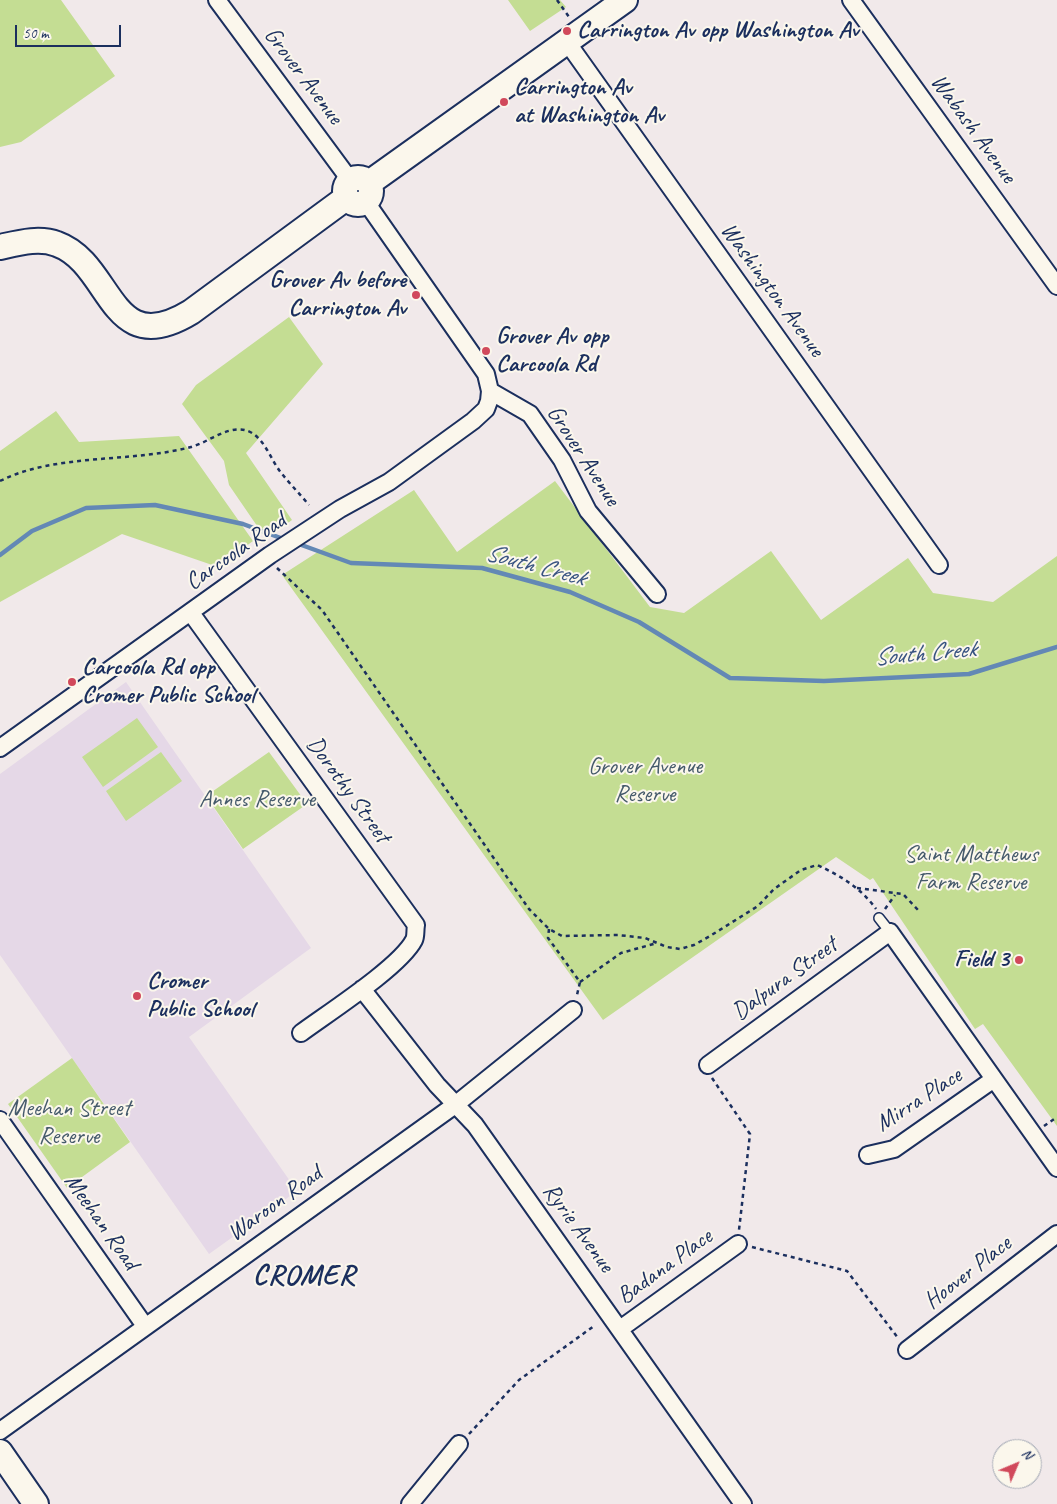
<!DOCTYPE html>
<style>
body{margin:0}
#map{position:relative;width:1057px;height:1504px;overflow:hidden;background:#f1e9ea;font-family:Caveat,sans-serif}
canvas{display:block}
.north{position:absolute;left:992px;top:1439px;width:50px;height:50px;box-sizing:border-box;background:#fbf7ec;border:1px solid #a1a7b3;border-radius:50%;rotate:45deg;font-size:14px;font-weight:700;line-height:20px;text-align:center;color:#1b2f5e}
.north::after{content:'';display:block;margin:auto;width:18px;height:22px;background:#d1495b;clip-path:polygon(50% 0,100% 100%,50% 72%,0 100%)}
.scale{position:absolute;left:15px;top:25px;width:106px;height:22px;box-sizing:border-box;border:2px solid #1b2f5e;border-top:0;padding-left:6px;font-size:15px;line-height:18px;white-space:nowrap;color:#1b2f5e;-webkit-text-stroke:4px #fbf7ec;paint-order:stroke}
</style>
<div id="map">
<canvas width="1057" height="1504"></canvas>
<div class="north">N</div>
<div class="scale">50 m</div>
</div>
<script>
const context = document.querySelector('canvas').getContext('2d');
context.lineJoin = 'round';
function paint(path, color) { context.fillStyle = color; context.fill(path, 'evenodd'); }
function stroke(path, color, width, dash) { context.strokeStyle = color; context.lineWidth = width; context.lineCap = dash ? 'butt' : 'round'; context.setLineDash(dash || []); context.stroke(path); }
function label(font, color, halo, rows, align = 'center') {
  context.font = font + ' Caveat,sans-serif'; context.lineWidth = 4; context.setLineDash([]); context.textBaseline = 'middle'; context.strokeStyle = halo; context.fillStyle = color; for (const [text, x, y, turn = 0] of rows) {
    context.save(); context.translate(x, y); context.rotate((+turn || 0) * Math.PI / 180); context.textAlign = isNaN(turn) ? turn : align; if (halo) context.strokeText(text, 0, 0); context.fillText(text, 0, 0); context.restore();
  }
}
paint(new Path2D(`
 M126 682 311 948 189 1037 297 1191 209 1254 0 955V774Z`), '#e5d8e7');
paint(new Path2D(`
 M0 0H61L115 76 21 142 0 147Z
 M508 0H560L566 7 530 31Z
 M289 317 323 364 246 453 292 520 266 539 229 485 224 461 182 404 196 385Z
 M56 411 79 442 179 436 253 541 218 567 122 534 0 602V451Z
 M555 481 650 607 684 613 771 551 821 620 908 558 933 593 993 602 1057 556V1126L983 1024 975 1029 873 878 870 880 836 857 603 1020 282 575 414 490 457 552Z
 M137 718 158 747 103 787 82 757Z
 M161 752 182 781 126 821 106 791Z
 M269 752 307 804 243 849 206 796Z
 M72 1058 130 1142 67 1188 8 1104Z`), '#c4dd93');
stroke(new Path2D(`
 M296 543 351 563 482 568 570 592 639 622 730 678 824 681 969 674 1057 647
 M0 555 32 531 86 508 155 505 243 524 286 540`), '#6388b5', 4.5);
const lane = new Path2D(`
 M879 918 890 932`);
const street = new Path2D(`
 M217 0 350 180
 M851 0 1057 286
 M567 42 939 565
 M490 391 530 414 562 460 588 511 657 594
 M191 613 416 925C415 930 416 936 414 940 400 967 328 1013 301 1033
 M0 748 270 555 340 509 389 482 473 421 486 409 489 401 490 391 486 374 366 202
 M362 989 437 1085 475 1125 743 1504
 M708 1065 890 932 1057 1168
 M0 1120 145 1326
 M868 1155 894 1149 994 1079
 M620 1329 738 1244
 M907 1350 1057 1234
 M0 1431 455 1105 573 1010
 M410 1504 459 1444`);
const secondary = new Path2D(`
 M345 191a13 13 0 1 1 26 0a13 13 0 1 1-26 0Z
 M369 183 625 0
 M0 247C18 243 39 237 57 244 113 264 109 362 191 312L346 198
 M0 1452 36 1504`);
stroke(lane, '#1b2f5e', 12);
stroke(street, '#1b2f5e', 20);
stroke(secondary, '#1b2f5e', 28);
stroke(new Path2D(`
 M557 0 569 17
 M0 481C56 453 131 463 191 447 210 442 232 421 252 433 265 441 271 459 279 470 288 482 299 493 309 505
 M277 568 322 610 529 909 549 929 562 936 618 935 645 938 667 947 680 949 694 945 710 936 758 906 774 889 801 870 817 865C840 875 862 889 876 909
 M857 888 903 894 918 910
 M885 909 895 895
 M549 929 548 938 580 982 577 995
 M580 982 621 953 657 943
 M712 1078 750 1134 739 1230
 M1044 1126 1057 1117
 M752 1247 847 1271 898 1338
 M469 1434 519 1380 594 1326`), '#1b2f5e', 2.5, [4, 4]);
stroke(lane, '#fbf7ec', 9);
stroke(street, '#fbf7ec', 16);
stroke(secondary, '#fbf7ec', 24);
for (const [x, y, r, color] of [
 [567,31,5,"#d1495b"],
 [504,102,5,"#d1495b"],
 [416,295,5,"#d1495b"],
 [486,351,5,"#d1495b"],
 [72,682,5,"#d1495b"],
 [1019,960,5,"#d1495b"],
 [137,996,5,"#d1495b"]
]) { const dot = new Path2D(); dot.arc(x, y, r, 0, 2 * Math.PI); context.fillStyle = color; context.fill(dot); stroke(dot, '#fbf7ec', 2); }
label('bold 24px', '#1b2f5e', '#fbf7ec', [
 ["Carrington Av opp Washington Av",577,31],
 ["Carrington Av",514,88],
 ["at Washington Av",514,116],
 ["Grover Av before",406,281,"right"],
 ["Carrington Av",406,309,"right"],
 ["Grover Av opp",496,337],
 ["Carcoola Rd",496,365],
 ["Carcoola Rd opp",82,668],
 ["Cromer Public School",82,696],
 ["Field 3",1009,960,"right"],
 ["Cromer",147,982],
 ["Public School",147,1010]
], 'left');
label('24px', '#1b2f5e', '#fbf7ec', [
 ["Grover Avenue",303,76,53],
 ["Wabash Avenue",973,129,54],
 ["Washington Avenue",772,290,54],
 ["Grover Avenue",583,456,57],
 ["Carcoola Road",236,552,-35],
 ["Dorothy Street",348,790,54],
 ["Dalpura Street",785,979,-36],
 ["Mirra Place",919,1100,-33],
 ["Waroon Road",275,1204,-36],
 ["Meehan Road",101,1222,55],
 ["Ryrie Avenue",578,1228,54],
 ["Badana Place",665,1267,-36],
 ["Hoover Place",968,1273,-38]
]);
label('24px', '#455a6b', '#fbf7ec', [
 ["Grover Avenue",645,767],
 ["Reserve",645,795],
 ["Annes Reserve",257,800],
 ["Saint Matthews",971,855],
 ["Farm Reserve",971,883],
 ["Meehan Street",69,1109],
 ["Reserve",69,1137]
]);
label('italic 25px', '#395482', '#fbf7ec', [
 ["South Creek",535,566,15],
 ["South Creek",925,654,-5]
]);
context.letterSpacing = '1px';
label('bold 29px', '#1b2f5e', '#fbf7ec', [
 ["CROMER",304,1276]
]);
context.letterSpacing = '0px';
</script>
